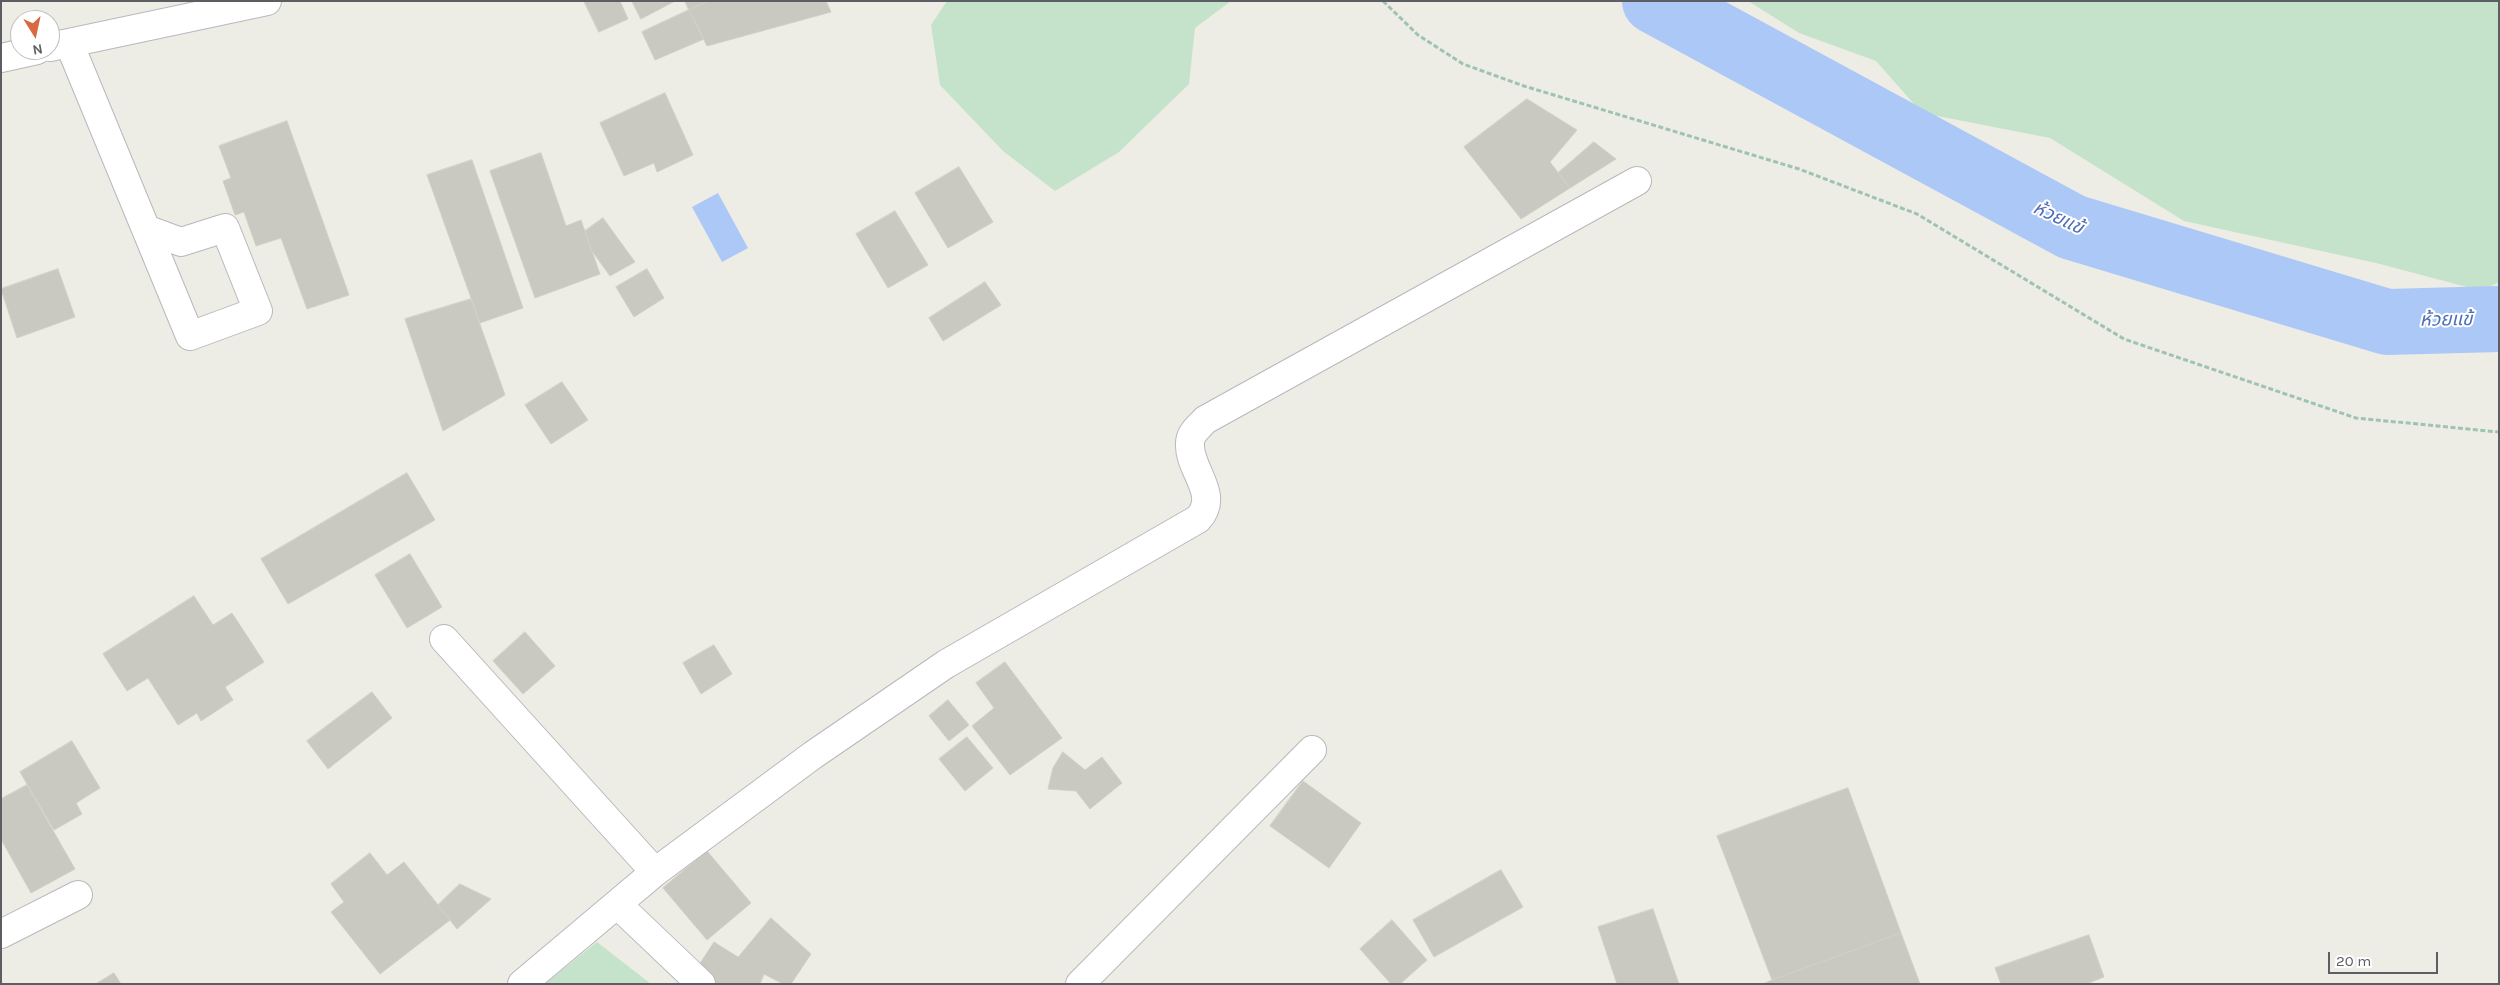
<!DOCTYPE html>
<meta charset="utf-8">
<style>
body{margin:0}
#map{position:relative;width:2500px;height:985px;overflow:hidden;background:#eeede5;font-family:Karla,sans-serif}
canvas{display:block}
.frame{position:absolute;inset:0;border:2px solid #5d5e64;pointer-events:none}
.north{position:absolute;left:10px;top:10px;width:50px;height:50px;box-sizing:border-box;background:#fff;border:1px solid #bebfc1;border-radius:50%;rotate:170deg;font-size:14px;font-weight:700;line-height:20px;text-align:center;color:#5d5e64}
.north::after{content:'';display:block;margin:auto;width:18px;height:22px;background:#d96940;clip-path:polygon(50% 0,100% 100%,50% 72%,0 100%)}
.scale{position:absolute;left:2328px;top:952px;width:110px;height:22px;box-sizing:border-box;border:2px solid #5d5e64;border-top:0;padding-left:6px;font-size:15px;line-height:18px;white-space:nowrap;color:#5d5e64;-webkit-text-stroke:4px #fff;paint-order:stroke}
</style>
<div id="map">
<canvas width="2500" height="985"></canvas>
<div class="frame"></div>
<div class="north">N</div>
<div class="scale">20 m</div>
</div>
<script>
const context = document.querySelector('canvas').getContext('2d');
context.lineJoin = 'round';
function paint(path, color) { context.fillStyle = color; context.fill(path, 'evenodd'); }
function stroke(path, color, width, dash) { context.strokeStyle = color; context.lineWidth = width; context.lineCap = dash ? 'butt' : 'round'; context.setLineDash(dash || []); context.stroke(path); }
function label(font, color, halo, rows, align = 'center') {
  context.font = font + ' Karla,"Noto Sans Thai",sans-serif'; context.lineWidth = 4; context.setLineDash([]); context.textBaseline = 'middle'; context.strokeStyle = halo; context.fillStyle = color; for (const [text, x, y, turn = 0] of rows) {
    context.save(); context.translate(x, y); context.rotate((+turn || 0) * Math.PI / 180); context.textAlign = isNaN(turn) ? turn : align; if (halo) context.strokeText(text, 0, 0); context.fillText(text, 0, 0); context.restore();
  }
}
paint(new Path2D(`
 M947 1H1231L1195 28 1189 84 1119 152 1055 191 1003 151 940 85 931 25Z
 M1748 1H2499V282L2482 291 2376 263 2184 221 2050 138 1922 113 1876 61 1799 33Z
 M597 942 651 984H545Z`), '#c4e3ca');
paint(new Path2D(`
 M718 193 748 248 722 262 692 207Z`), '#acc8f7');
stroke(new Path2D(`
 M1655 1 2072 227 2387 322 2499 319`), '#acc8f7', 66);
const building = new Path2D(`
 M584 1H620L628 19 599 32Z
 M632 1H675L641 19Z
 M685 1H709L689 10Z
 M709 1H826L831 12 707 46 689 10Z
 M689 10 704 39 655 60 642 32Z
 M665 93 693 155 657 172 654 163 624 176 600 123Z
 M1527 99 1577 130 1550 162 1570 188 1521 219 1464 147Z
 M287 121 349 295 307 309 281 238 256 246 244 212 235 215 223 181 231 178 219 146Z
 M1594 142 1616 159 1570 188 1558 173Z
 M541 153 566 226 581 220 600 274 535 298 490 171Z
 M472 160 523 308 480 323 427 175Z
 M959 167 993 222 948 248 915 193Z
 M895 211 928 265 888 288 856 234Z
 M603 218 635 262 610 276 592 251 585 231Z
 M58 269 75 317 17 338 1 289Z
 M647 269 664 298 634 317 616 287Z
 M985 282 1001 305 943 341 929 318Z
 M471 299 505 395 443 431 405 319Z
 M562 382 588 420 551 444 525 405Z
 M407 473 435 520 288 604 261 559Z
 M410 554 442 607 407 628 375 575Z
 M194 596 213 625 232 613 264 662 225 687 233 700 201 721 197 713 178 725 148 678 127 691 103 654Z
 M525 632 555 666 523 694 493 661Z
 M714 645 732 674 701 694 683 663Z
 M1005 662 1062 738 1010 775 972 726 994 708 976 683Z
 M372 692 392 718 328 769 307 741Z
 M948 700 969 725 949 741 929 716Z
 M967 737 993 768 965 791 939 759Z
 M72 741 100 788 76 803 82 814 54 830 20 772Z
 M1063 752 1085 770 1102 757 1122 783 1090 809 1076 791 1048 789 1053 768Z
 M1303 781 1361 823 1329 868 1270 826Z
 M27 785 75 869 31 893 1 839V799Z
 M1848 788 1901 933 1772 980 1717 836Z
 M707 851 751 903 707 940 663 888Z
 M370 853 387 875 404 862 450 920 380 974 331 912 344 902 331 884Z
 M1501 870 1523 907 1434 957 1413 920Z
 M460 884 491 899 457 929 438 905Z
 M1653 909 1679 984H1617L1598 927Z
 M771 918 811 954 791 984H783L764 974 760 984H718L697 968 714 942 738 957Z
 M1392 920 1427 960 1400 984H1391L1360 949Z
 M1901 933 1920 984H1763L1772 980Z
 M2089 935 2104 977 2086 984H2001L1995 968Z
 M114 973 121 984H96Z`);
paint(building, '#c9c8c1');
stroke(building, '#d2d0c4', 1);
const minor = new Path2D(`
 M69 43 190 336 258 311 225 228 181 242 146 229
 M50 47 267 1
 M1 58 37 50
 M444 639 655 872
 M617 904 701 984
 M1 934 78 895
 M522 984 655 872 813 755 946 664 1198 519C1221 494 1188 470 1190 443 1190 433 1199 427 1205 420L1637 181
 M1080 984 1312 750`);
stroke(minor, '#b7b8bd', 30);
stroke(new Path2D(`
 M1383 1 1418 35 1463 64 1524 86 1799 169 1917 214 2124 339 2356 418 2499 432`), '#9ec3b0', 3, [5, 2.5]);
stroke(minor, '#fff', 28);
label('italic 19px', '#506fb8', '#fff', [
 ["ห้วยแข้",2058,218,25],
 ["ห้วยแข้",2446,320,-1]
]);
</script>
